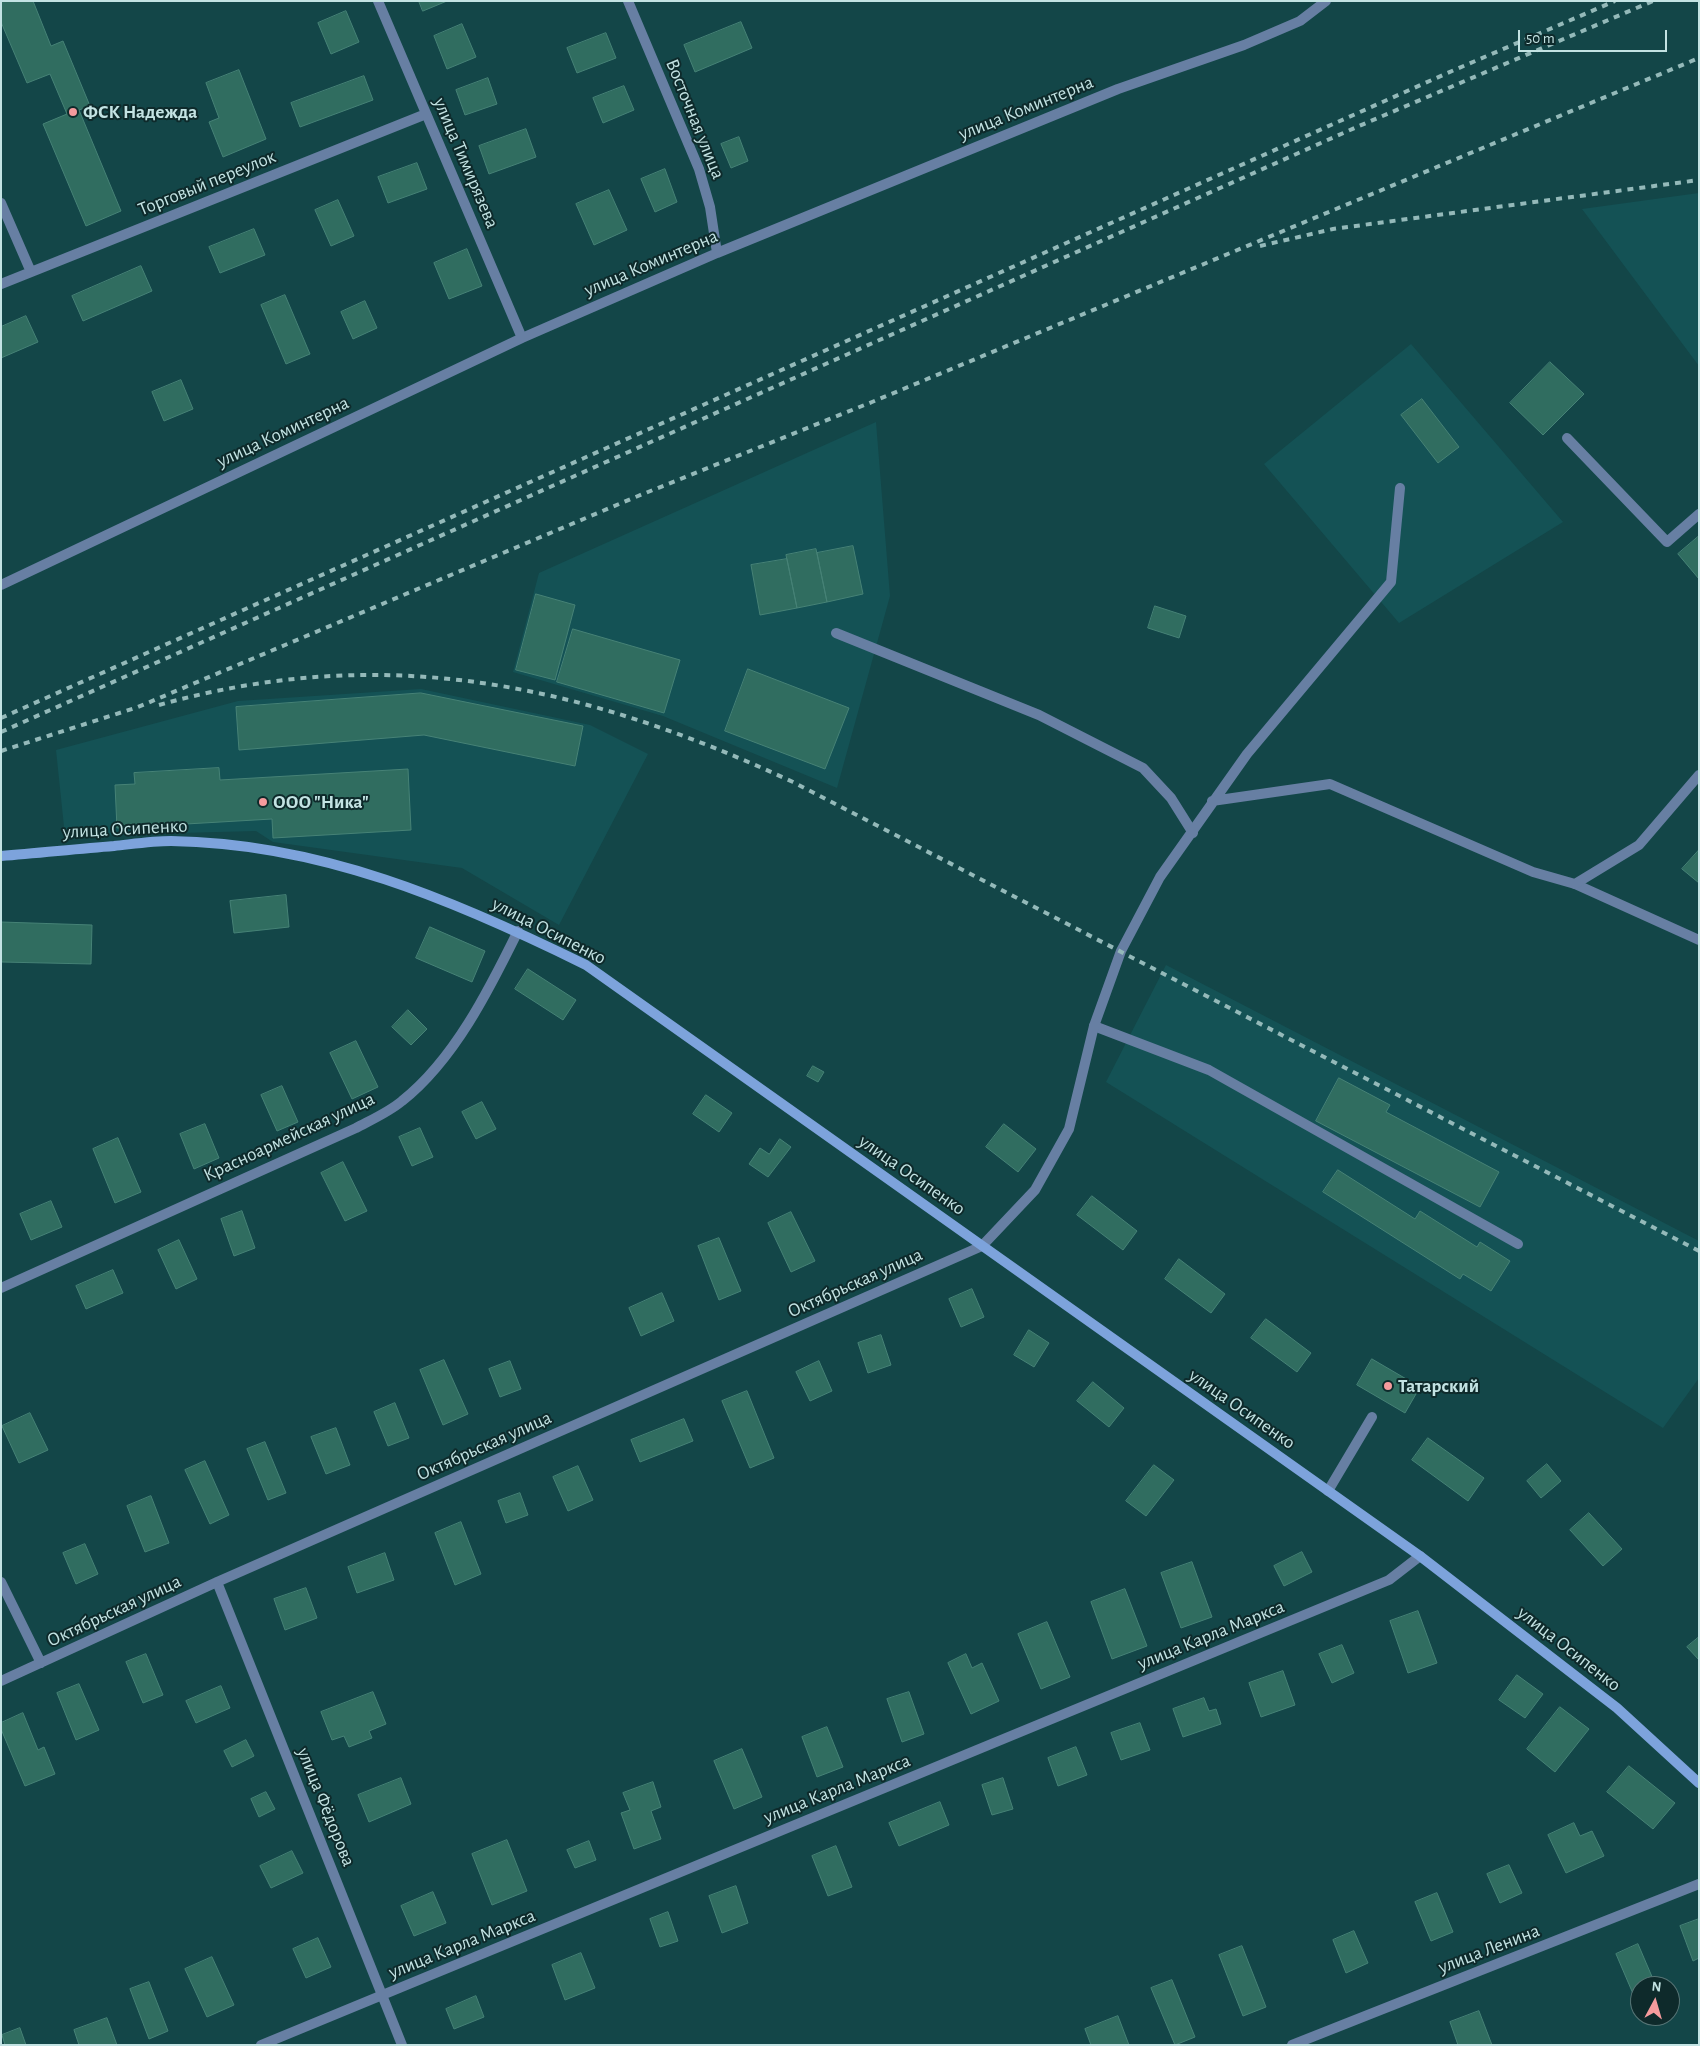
<!DOCTYPE html>
<meta charset="utf-8">
<style>
body{margin:0}
#map{position:relative;width:1700px;height:2046px;overflow:hidden;background:#134648;font-family:"Alegreya Sans",sans-serif}
canvas{display:block}
.frame{position:absolute;inset:0;border:2px solid #c3e3e3;pointer-events:none}
.north{position:absolute;left:1630px;top:1976px;width:50px;height:50px;box-sizing:border-box;background:#0e2a2b;border:1px solid #567475;border-radius:50%;rotate:6deg;font-size:14px;font-weight:700;line-height:20px;text-align:center;color:#c3e3e3}
.north::after{content:'';display:block;margin:auto;width:18px;height:22px;background:#f59b9d;clip-path:polygon(50% 0,100% 100%,50% 72%,0 100%)}
.scale{position:absolute;left:1518px;top:30px;width:149px;height:22px;box-sizing:border-box;border:2px solid #c3e3e3;border-top:0;padding-left:6px;font-size:15px;line-height:18px;white-space:nowrap;color:#c3e3e3;-webkit-text-stroke:4px #0e2a2b;paint-order:stroke}
</style>
<div id="map">
<canvas width="1700" height="2046"></canvas>
<div class="frame"></div>
<div class="north">N</div>
<div class="scale">50 m</div>
</div>
<script>
const context = document.querySelector('canvas').getContext('2d');
context.lineJoin = 'round';
function paint(path, color) { context.fillStyle = color; context.fill(path, 'evenodd'); }
function stroke(path, color, width, dash) { context.strokeStyle = color; context.lineWidth = width; context.lineCap = dash ? 'butt' : 'round'; context.setLineDash(dash || []); context.stroke(path); }
function label(font, color, halo, rows, align = 'center') {
  context.font = font + ' "Alegreya Sans",sans-serif'; context.lineWidth = 4; context.setLineDash([]); context.textBaseline = 'middle'; context.strokeStyle = halo; context.fillStyle = color; for (const [text, x, y, turn = 0] of rows) {
    context.save(); context.translate(x, y); context.rotate((+turn || 0) * Math.PI / 180); context.textAlign = isNaN(turn) ? turn : align; if (halo) context.strokeText(text, 0, 0); context.fillText(text, 0, 0); context.restore();
  }
}
paint(new Path2D(`
 M1699 193V366L1582 209Z
 M1411 344 1563 522 1399 623 1264 464Z
 M876 422 890 596 837 788 663 716 513 672 539 573Z
 M421 689 590 725 648 754 559 925 462 868 273 842 256 831 65 836 56 750 238 701Z
 M1166 965 1699 1241V1378L1663 1428 1106 1082Z`), '#145255');
const building = new Path2D(`
 M1 1H33L51 46 63 41 90 106 79 110 121 211 86 226 43 124 67 114 50 74 27 83 1 22Z
 M419 1H447L423 11Z
 M346 11 359 42 331 54 318 23Z
 M741 22 752 48 695 72 684 45Z
 M462 24 476 57 447 69 434 36Z
 M606 33 616 58 577 73 567 48Z
 M239 70 266 139 223 157 209 122 219 118 206 83Z
 M364 76 373 100 300 127 291 103Z
 M488 78 497 104 465 115 456 90Z
 M624 86 634 110 603 123 593 98Z
 M526 129 536 157 489 174 479 146Z
 M739 137 748 161 731 168 721 144Z
 M417 163 427 189 388 203 378 177Z
 M665 169 677 202 655 212 641 179Z
 M609 190 627 230 594 245 576 204Z
 M338 200 354 236 331 246 315 210Z
 M254 229 265 255 220 273 209 247Z
 M467 249 482 286 449 299 434 263Z
 M141 266 152 291 83 321 72 296Z
 M285 295 310 354 286 364 261 305Z
 M365 301 377 328 353 339 341 312Z
 M26 316 38 342 1 358V327Z
 M1550 362 1584 394 1543 435 1510 403Z
 M181 380 193 409 164 421 152 392Z
 M1422 399 1459 447 1438 463 1401 415Z
 M1699 536V579L1678 554Z
 M853 546 863 594 827 602 817 553Z
 M816 549 827 602 797 608 786 555Z
 M787 559 797 608 760 615 751 565Z
 M536 594 575 605 555 680 516 670Z
 M1155 606 1186 616 1179 638 1148 628Z
 M573 629 680 660 664 713 557 682Z
 M748 669 849 708 825 769 725 731Z
 M421 693 583 726 575 766 424 735 239 750 236 707Z
 M219 768 220 780 408 769 411 830 273 838 272 819 117 828 115 785 135 784 134 773Z
 M1699 850V883L1682 869Z
 M286 895 289 927 234 933 230 901Z
 M1 922 92 925 91 964 1 962Z
 M430 927 485 951 472 982 416 958Z
 M528 969 576 1000 563 1020 515 989Z
 M408 1010 427 1029 411 1045 392 1027Z
 M356 1041 378 1087 352 1099 330 1053Z
 M813 1066 824 1072 818 1082 807 1076Z
 M1339 1078 1390 1105 1386 1112 1499 1172 1480 1207 1316 1121Z
 M282 1086 298 1122 277 1131 261 1095Z
 M706 1095 732 1113 719 1132 693 1114Z
 M482 1102 496 1129 476 1139 462 1112Z
 M205 1124 219 1158 194 1169 180 1134Z
 M1004 1124 1036 1149 1018 1172 986 1147Z
 M420 1128 433 1157 412 1166 399 1137Z
 M118 1138 141 1192 115 1203 93 1149Z
 M780 1139 791 1147 768 1177 749 1164 760 1148 769 1154Z
 M343 1162 367 1211 345 1221 321 1173Z
 M1338 1170 1415 1219 1420 1211 1477 1247 1480 1242 1510 1261 1491 1291 1463 1274 1460 1279 1323 1192Z
 M1092 1196 1137 1231 1123 1250 1077 1215Z
 M51 1201 62 1227 31 1240 20 1214Z
 M242 1211 255 1248 234 1256 221 1219Z
 M791 1212 815 1261 791 1272 768 1223Z
 M719 1238 741 1291 719 1300 698 1246Z
 M179 1240 197 1279 176 1289 158 1250Z
 M1179 1259 1225 1294 1211 1313 1165 1279Z
 M113 1270 123 1293 86 1309 76 1286Z
 M972 1289 984 1317 961 1327 949 1299Z
 M662 1293 674 1321 641 1336 629 1308Z
 M1266 1319 1311 1353 1297 1372 1251 1338Z
 M1029 1330 1049 1343 1034 1367 1014 1355Z
 M881 1335 891 1365 868 1373 858 1343Z
 M1372 1359 1420 1387 1405 1413 1357 1385Z
 M444 1360 468 1414 443 1425 420 1370Z
 M510 1361 521 1389 500 1397 489 1369Z
 M819 1361 832 1391 810 1401 796 1372Z
 M1093 1382 1124 1408 1109 1427 1077 1401Z
 M747 1391 774 1458 750 1468 722 1401Z
 M395 1403 409 1438 388 1446 374 1412Z
 M30 1413 48 1450 19 1463 2 1426Z
 M684 1419 693 1441 640 1462 631 1440Z
 M336 1428 350 1465 326 1474 311 1437Z
 M1428 1438 1484 1478 1468 1501 1412 1460Z
 M265 1442 286 1493 268 1500 247 1449Z
 M205 1461 229 1515 210 1524 185 1470Z
 M1547 1464 1561 1481 1541 1498 1527 1481Z
 M1154 1465 1174 1480 1146 1516 1126 1501Z
 M578 1466 593 1500 568 1511 553 1477Z
 M520 1493 528 1515 506 1523 498 1501Z
 M151 1496 169 1543 145 1552 127 1506Z
 M1589 1513 1622 1549 1603 1566 1570 1530Z
 M461 1522 481 1574 455 1585 435 1533Z
 M85 1544 98 1574 76 1584 63 1553Z
 M1302 1552 1312 1572 1284 1586 1274 1566Z
 M385 1553 394 1580 357 1593 348 1567Z
 M1192 1562 1212 1617 1181 1628 1161 1573Z
 M306 1588 317 1618 285 1630 274 1599Z
 M1125 1589 1147 1646 1112 1659 1091 1602Z
 M1418 1611 1437 1663 1408 1673 1390 1621Z
 M1047 1622 1070 1677 1041 1689 1018 1634Z
 M1699 1637V1660L1687 1647Z
 M1342 1645 1354 1673 1332 1683 1319 1654Z
 M146 1654 163 1695 143 1703 126 1662Z
 M966 1654 972 1668 982 1663 999 1701 971 1714 948 1663Z
 M1283 1671 1295 1705 1261 1717 1249 1683Z
 M1517 1675 1543 1694 1525 1718 1499 1700Z
 M79 1684 99 1730 76 1740 57 1693Z
 M221 1686 230 1708 196 1723 186 1701Z
 M373 1692 386 1724 369 1731 372 1738 349 1747 344 1736 332 1740 321 1712Z
 M909 1692 924 1734 902 1742 887 1699Z
 M1204 1698 1209 1711 1216 1709 1221 1724 1183 1737 1173 1709Z
 M1560 1707 1589 1729 1555 1772 1527 1749Z
 M23 1713 38 1750 44 1747 55 1774 25 1786 1 1729V1723Z
 M1140 1723 1150 1750 1121 1760 1111 1733Z
 M827 1727 843 1767 817 1777 802 1737Z
 M246 1740 254 1756 232 1767 224 1751Z
 M1076 1747 1087 1775 1058 1786 1048 1758Z
 M742 1749 762 1797 734 1809 714 1761Z
 M1629 1766 1675 1803 1653 1829 1607 1792Z
 M401 1778 411 1804 369 1822 358 1795Z
 M1003 1778 1013 1809 992 1815 982 1785Z
 M653 1782 661 1807 651 1811 661 1839 634 1849 621 1813 630 1810 623 1793Z
 M266 1792 275 1809 259 1817 251 1799Z
 M940 1802 949 1825 899 1846 889 1823Z
 M1574 1823 1580 1836 1592 1831 1604 1856 1566 1873 1548 1835Z
 M507 1840 527 1891 492 1905 472 1854Z
 M589 1841 596 1860 575 1868 567 1850Z
 M836 1846 852 1887 828 1896 812 1856Z
 M292 1851 303 1873 271 1888 260 1866Z
 M1509 1865 1522 1893 1500 1903 1487 1874Z
 M736 1886 748 1923 722 1933 709 1896Z
 M433 1892 446 1923 414 1936 401 1906Z
 M1437 1893 1453 1932 1431 1941 1415 1902Z
 M668 1912 678 1941 660 1947 650 1919Z
 M1699 1919V1958L1693 1961 1680 1926Z
 M1354 1931 1368 1963 1346 1973 1333 1940Z
 M318 1938 331 1967 306 1978 293 1949Z
 M1638 1944 1656 1986H1640V2002L1637 2003 1616 1954Z
 M1242 1946 1266 2007 1243 2016 1219 1955Z
 M581 1953 595 1988 565 2000 552 1965Z
 M212 1957 234 2005 207 2017 185 1969Z
 M1172 1980 1195 2037 1175 2045 1151 1988Z
 M149 1982 168 2031 149 2039 130 1989Z
 M476 1996 484 2017 454 2029 446 2009Z
 M1479 2011 1492 2045H1458L1450 2022Z
 M1118 2016 1129 2045H1091L1085 2029Z
 M107 2018 117 2045H79L74 2030Z
 M20 2028 26 2045H5L2 2035Z`);
paint(building, '#306d60');
stroke(building, '#468276', 1);
stroke(new Path2D(`
 M1567 438 1667 542 1699 514
 M836 633 1039 715 1143 768 1171 798 1193 833
 M1575 884 1699 940
 M1094 1026 1209 1070 1518 1244
 M1328 1491 1372 1417`), '#677fa3', 10);
stroke(new Path2D(`
 M378 1 522 338
 M628 1 699 169 710 207 717 253
 M1 203 31 272
 M1 284 426 114
 M1 585 522 338 717 253 1118 89 1244 45 1300 21 1326 1
 M1212 801 1330 784 1533 872 1575 884 1639 845 1699 775
 M1 1288 356 1128C371 1120 389 1112 402 1101 454 1060 489 990 518 931
 M1 1582 41 1663
 M217 1582 402 2045
 M1 1681 217 1582 982 1246 1035 1190 1069 1129 1094 1026 1121 951 1160 877 1247 754 1391 582 1400 488
 M261 2045 1389 1580 1420 1556
 M1292 2045 1699 1884`), '#677fa3', 10);
stroke(new Path2D(`
 M1 856C39 853 76 849 114 846 133 844 152 841 171 841 320 843 454 900 586 965L1420 1556 1617 1708 1699 1783`), '#7da3dc', 10);
stroke(new Path2D(`
 M1260 246 1333 229 1699 180
 M159 705C387 641 584 685 793 782L1699 1251
 M1 718 1452 71 1615 1
 M1 732 1359 126 1653 1
 M1 751 138 707 638 496 872 402 1699 58`), '#94b9b9', 4, [6, 6]);
for (const [x, y, r, color] of [
 [73,112,5,"#f59b9d"],
 [263,802,5,"#f59b9d"],
 [1388,1386,5,"#f59b9d"]
]) { const dot = new Path2D(); dot.arc(x, y, r, 0, 2 * Math.PI); context.fillStyle = color; context.fill(dot); stroke(dot, '#0e2a2b', 2); }
label('19px', '#c3e3e3', '#0e2a2b', [
 ["улица Коминтерна",1026,108,-22],
 ["Восточная улица",695,119,68],
 ["улица Тимирязева",466,163,67],
 ["Торговый переулок",207,183,-22],
 ["улица Коминтерна",651,263,-23],
 ["улица Коминтерна",283,432,-25],
 ["улица Осипенко",125,829,-3],
 ["улица Осипенко",549,931,27],
 ["Красноармейская улица",289,1137,-25],
 ["улица Осипенко",912,1175,35],
 ["Октябрьская улица",855,1283,-24],
 ["улица Осипенко",1242,1409,35],
 ["Октябрьская улица",484,1446,-24],
 ["Октябрьская улица",114,1611,-25],
 ["улица Карла Маркса",1211,1635,-22],
 ["улица Осипенко",1569,1649,38],
 ["улица Карла Маркса",837,1789,-22],
 ["улица Фёдорова",326,1807,68],
 ["улица Карла Маркса",462,1944,-22],
 ["улица Ленина",1489,1949,-21]
]);
label('bold 19px', '#c3e3e3', '#0e2a2b', [
 ["ФСК Надежда",83,112],
 ["ООО \"Ника\"",273,802],
 ["Татарский",1398,1386]
], 'left');
</script>
